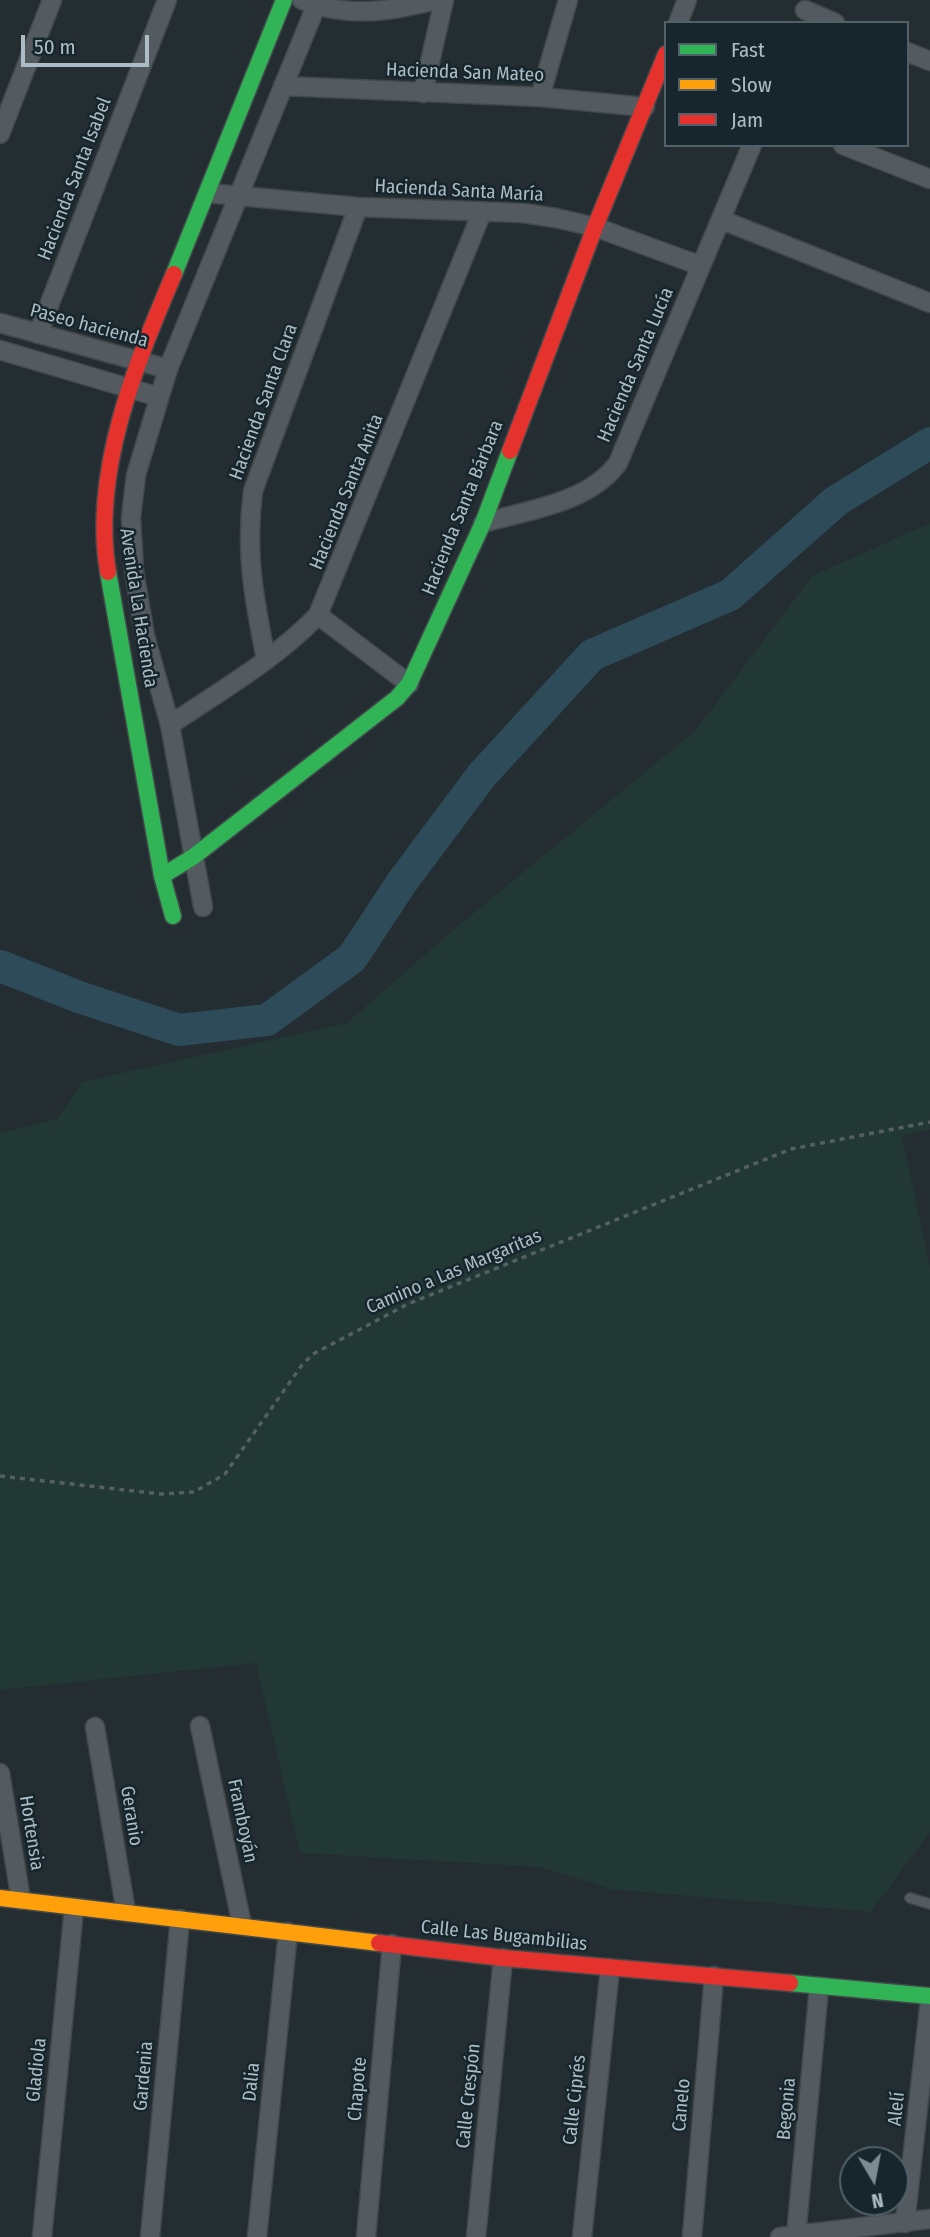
<!DOCTYPE html>
<meta charset="utf-8">
<style>
body{margin:0}
#map{position:relative;width:930px;height:2237px;overflow:hidden;background:#242d31;font-family:"Fira Sans Condensed",sans-serif}
canvas{display:block}
.legend{position:absolute;left:664px;top:21px;width:245px;height:126px;box-sizing:border-box;background:#17252c;border:2px solid #526169;margin:0;padding:9px 12px;list-style:none;font-size:21px;color:#abbcc5}
.legend li{display:flex;align-items:center;gap:14px;height:35px}
.legend b{width:35px;border:2px solid #526169}
.north{position:absolute;left:839px;top:2146px;width:70px;height:70px;box-sizing:border-box;background:#17252c;border:2px solid #526169;border-radius:50%;rotate:170deg;font-size:19px;font-weight:700;line-height:28px;text-align:center;color:#abbcc5}
.north::after{content:'';display:block;margin:auto;width:24px;height:32px;background:#7c8a91;clip-path:polygon(50% 0,100% 100%,50% 72%,0 100%)}
.scale{position:absolute;left:21px;top:35px;width:128px;height:32px;box-sizing:border-box;border:4px solid #abbcc5;border-top:0;padding-left:9px;font-size:21px;line-height:24px;white-space:nowrap;color:#abbcc5;-webkit-text-stroke:5px #17252c;paint-order:stroke}
</style>
<div id="map">
<canvas width="930" height="2237"></canvas>
<ul class="legend">
<li><b style="height:9px;background:#30b455"></b>Fast</li>
<li><b style="height:9px;background:#ff9f0a"></b>Slow</li>
<li><b style="height:9px;background:#e5322d"></b>Jam</li>
</ul>
<div class="north">N</div>
<div class="scale">50 m</div>
</div>
<script>
const context = document.querySelector('canvas').getContext('2d');
context.lineJoin = 'round';
function paint(path, color) { context.fillStyle = color; context.fill(path, 'evenodd'); }
function stroke(path, color, width, dash) { context.strokeStyle = color; context.lineWidth = width; context.lineCap = dash ? 'butt' : 'round'; context.setLineDash(dash || []); context.stroke(path); }
function label(font, color, halo, rows, align = 'center') {
  context.font = font + ' "Fira Sans Condensed",sans-serif'; context.lineWidth = 5; context.setLineDash([]); context.textBaseline = 'middle'; context.strokeStyle = halo; context.fillStyle = color; for (const [text, x, y, turn = 0] of rows) {
    context.save(); context.translate(x, y); context.rotate((+turn || 0) * Math.PI / 180); context.textAlign = isNaN(turn) ? turn : align; if (halo) context.strokeText(text, 0, 0); context.fillText(text, 0, 0); context.restore();
  }
}
paint(new Path2D(`
 M930 523V1129L902 1136 930 1267V1832L871 1912 610 1889 541 1867 300 1853 256 1663 0 1690V1133L57 1119 82 1082 347 1023 452 931 696 730 812 576Z`), '#213834');
stroke(new Path2D(`
 M0 966 79 997 179 1030 267 1020 352 958 402 882 482 775 592 655 730 595 836 501 930 443`), '#2e4b59', 32);
const lane = new Path2D(`
 M910 1898 930 1904`);
const street = new Path2D(`
 M302 0C346 18 389 12 435 0
 M805 10 835 23
 M678 23 687 0
 M907 52 930 61
 M283 86 540 97 645 107
 M423 93 444 0
 M540 97 568 0
 M0 134 52 0
 M843 145 930 179
 M208 193 358 207 523 213 556 218 595 227 701 266
 M722 220 930 303
 M0 323 168 369
 M38 334 167 0
 M0 350 159 397
 M483 523C528 510 589 503 618 463L752 145
 M318 615 409 684
 M266 659C254 599 245 552 253 491L358 207
 M170 725C220 691 276 659 318 615L482 212
 M203 907 170 725 145 636 134 571 131 517 136 475 168 369 316 6
 M200 1726 242 1925
 M95 1727 126 1912
 M0 1773 21 1900
 M905 2223 930 2000
 M796 2236 819 1987
 M42 2237 74 1908
 M150 2237 180 1919
 M257 2237 288 1932
 M366 2237 392 1944
 M476 2237 503 1958
 M582 2237 610 1968
 M692 2237 714 1976
 M780 2237 930 2219`);
const fast = new Path2D(`
 M174 274 284 0
 M108 572 162 876 173 916
 M162 876 193 857 397 698 409 684 483 523 510 451
 M790 1983 930 1996`);
const slow = new Path2D(`
 M0 1898 379 1943`);
const jam = new Path2D(`
 M510 451 595 227 666 54
 M108 572C91 473 136 363 174 274
 M379 1943 503 1958 790 1983`);
stroke(lane, '#42494c', 12);
stroke(street, '#42494c', 21);
stroke(fast, '#42494c', 19);
stroke(slow, '#42494c', 19);
stroke(jam, '#42494c', 19);
stroke(new Path2D(`
 M0 1476 161 1494 194 1492 225 1474 302 1365 313 1354 408 1304 791 1149 930 1122`), '#566064', 3.5, [5, 5]);
stroke(lane, '#535b60', 9);
stroke(street, '#535b60', 18);
stroke(fast, '#30b455', 16);
stroke(slow, '#ff9f0a', 16);
stroke(jam, '#e5322d', 16);
label('19px', '#abbcc5', '#17252c', [
 ["Hacienda San Mateo",465,73,2],
 ["Hacienda Santa Isabel",75,179,-69],
 ["Hacienda Santa María",459,191,3],
 ["Paseo hacienda",89,326,15],
 ["Hacienda Santa Lucía",636,365,-67],
 ["Hacienda Santa Clara",264,402,-70],
 ["Hacienda Santa Anita",347,492,-68],
 ["Hacienda Santa Bárbara",463,508,-68],
 ["Avenida La Hacienda",138,608,81],
 ["Camino a Las Margaritas",454,1272,-23],
 ["Geranio",131,1816,81],
 ["Framboyán",242,1821,78],
 ["Hortensia",31,1833,81],
 ["Calle Las Bugambilias",504,1936,6],
 ["Gladiola",37,2070,-84],
 ["Gardenia",144,2076,-85],
 ["Dalia",252,2082,-84],
 ["Chapote",358,2089,-85],
 ["Calle Crespón",469,2096,-84],
 ["Calle Ciprés",575,2100,-84],
 ["Canelo",682,2105,-85],
 ["Begonia",787,2109,-85],
 ["Alelí",897,2109,-84]
]);
</script>
